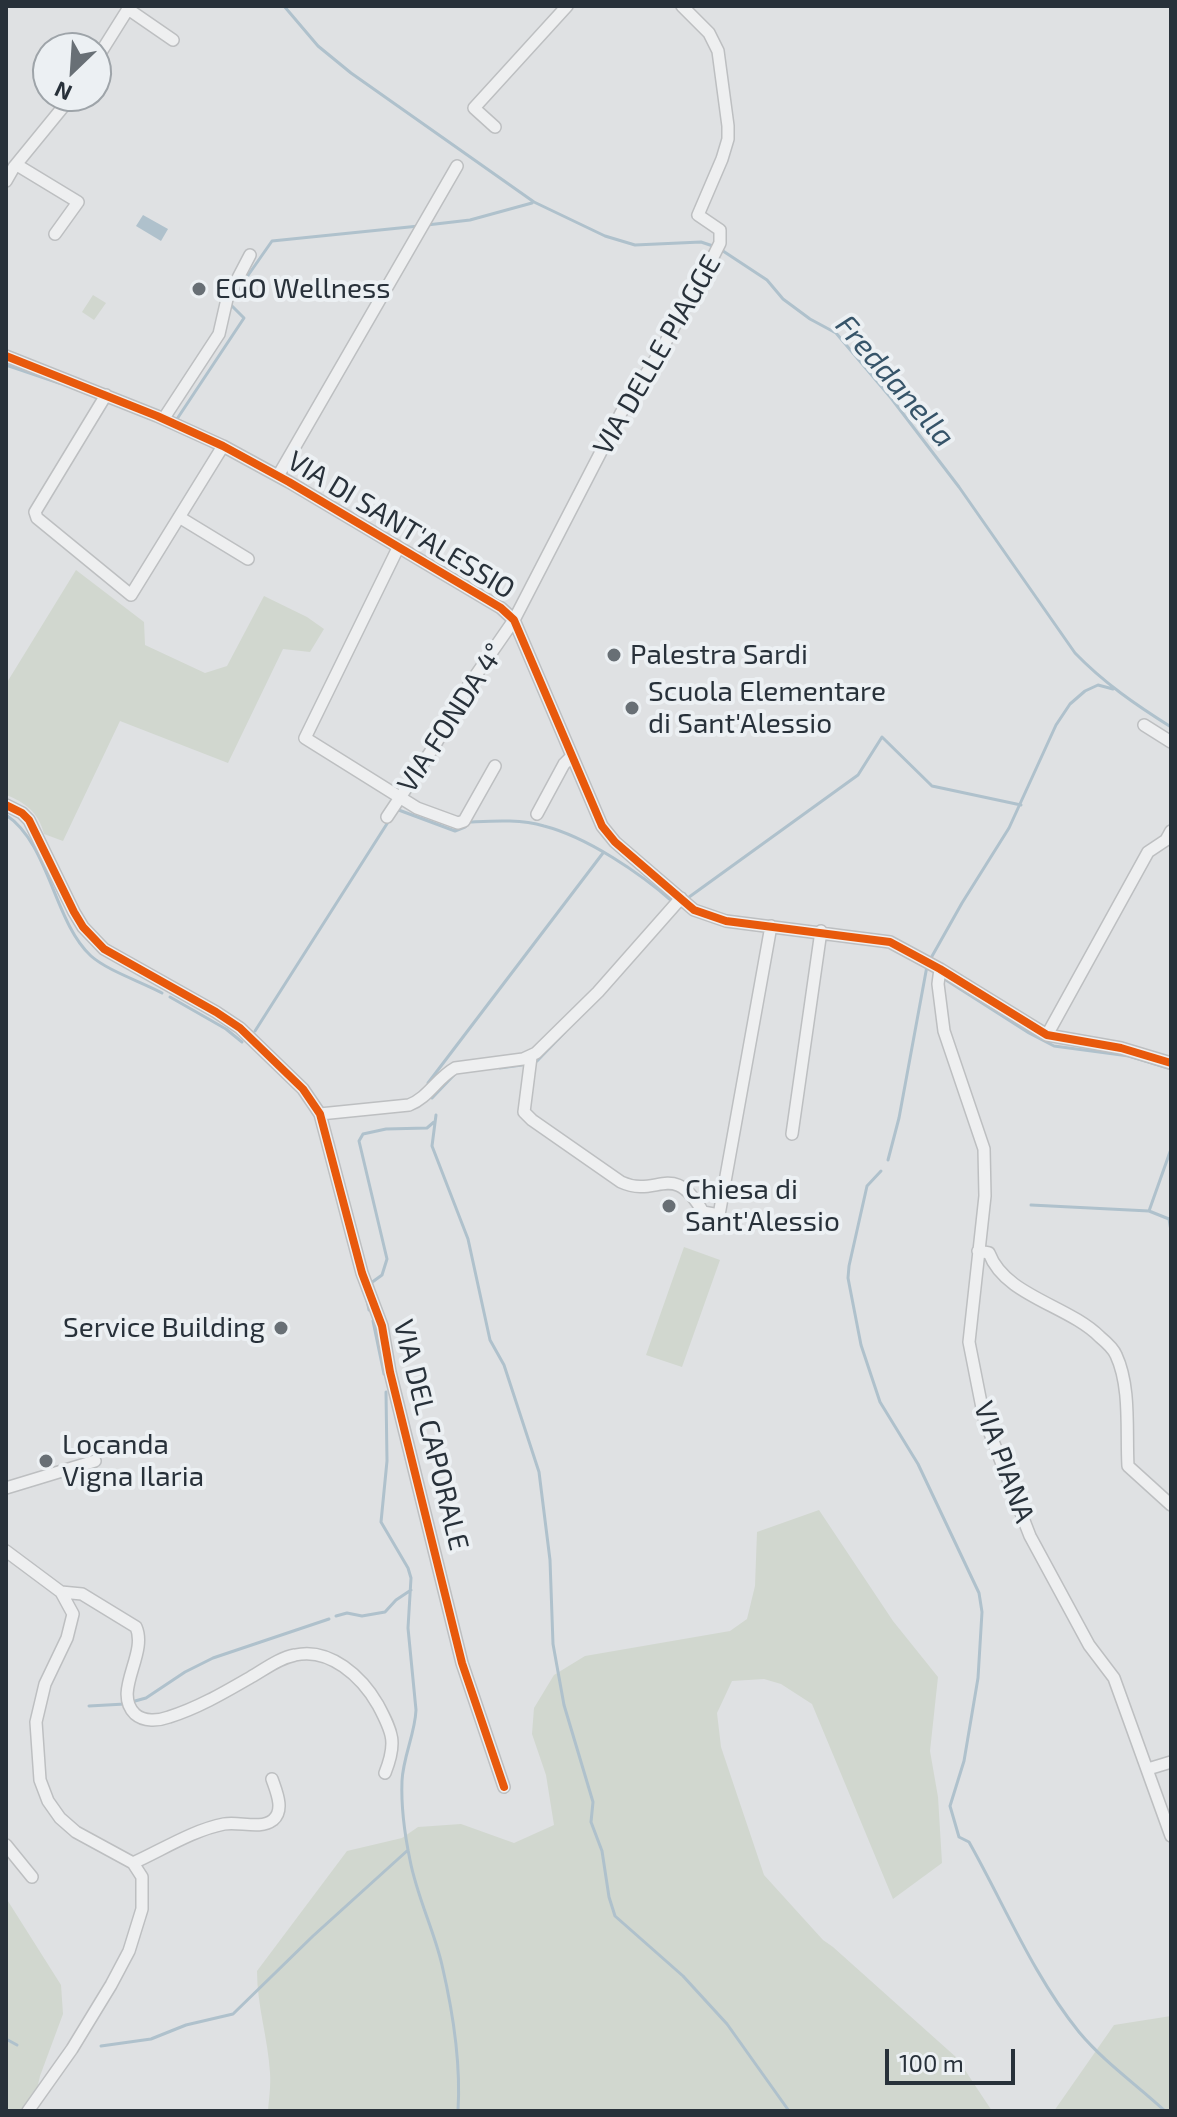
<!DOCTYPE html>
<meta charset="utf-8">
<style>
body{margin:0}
#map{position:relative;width:1177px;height:2117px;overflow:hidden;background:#dfe1e3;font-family:"Exo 2",sans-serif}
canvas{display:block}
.frame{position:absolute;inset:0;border:8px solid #28313a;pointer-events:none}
.north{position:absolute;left:32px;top:32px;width:80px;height:80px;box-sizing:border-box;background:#ecf0f3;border:2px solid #9ea4a9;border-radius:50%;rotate:205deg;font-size:22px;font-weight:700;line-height:32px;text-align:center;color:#28313a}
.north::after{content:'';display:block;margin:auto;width:28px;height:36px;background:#686f75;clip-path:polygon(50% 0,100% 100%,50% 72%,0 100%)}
.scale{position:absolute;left:885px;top:2049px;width:130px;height:36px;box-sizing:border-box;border:4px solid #28313a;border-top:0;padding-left:10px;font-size:24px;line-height:28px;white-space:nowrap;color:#28313a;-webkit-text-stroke:6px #ecf0f3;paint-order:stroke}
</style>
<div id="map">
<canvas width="1177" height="2117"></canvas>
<div class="frame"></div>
<div class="north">N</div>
<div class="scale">100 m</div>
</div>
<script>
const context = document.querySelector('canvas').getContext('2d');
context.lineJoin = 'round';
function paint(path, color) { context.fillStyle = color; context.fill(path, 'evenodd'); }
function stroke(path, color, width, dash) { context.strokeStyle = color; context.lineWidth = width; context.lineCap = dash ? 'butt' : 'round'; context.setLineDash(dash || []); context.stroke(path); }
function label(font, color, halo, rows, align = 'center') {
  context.font = font + ' "Exo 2",sans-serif'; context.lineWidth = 8; context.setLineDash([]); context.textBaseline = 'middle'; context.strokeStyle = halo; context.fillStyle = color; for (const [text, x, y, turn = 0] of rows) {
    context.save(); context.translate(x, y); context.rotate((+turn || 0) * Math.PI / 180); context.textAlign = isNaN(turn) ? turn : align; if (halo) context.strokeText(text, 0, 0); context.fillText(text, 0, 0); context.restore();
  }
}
paint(new Path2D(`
 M93 295 106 303 94 320 82 312Z
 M76 570 144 622 145 645 205 673 227 666 264 596 307 617 324 629 310 652 283 649 228 763 120 721 63 841 44 834C39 813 25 802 6 795V684Z
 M684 1247 720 1260 682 1367 646 1355Z
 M819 1510 893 1621 938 1677 930 1751 938 1797 942 1863 893 1899 812 1704 781 1684 764 1679 732 1681 717 1713 721 1747 764 1875 823 1940 833 1947 957 2058 992 2111H268C269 2098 271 2085 270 2073 268 2038 257 2006 257 1971L347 1851 402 1838 418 1827 461 1824 514 1843 554 1825 546 1775 532 1734 534 1708 554 1675 585 1656 730 1631 747 1619 755 1586 757 1532Z
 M6 1898 61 1985 63 2014 40 2076 32 2111H6Z
 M1171 2016V2111H1054L1114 2025Z`), '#d1d7cf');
paint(new Path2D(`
 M143 215 168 229 161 241 136 226Z`), '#afc1cc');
stroke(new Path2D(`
 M284 6 318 46 351 73 534 202 605 236 635 245 701 242 713 246
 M427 225 470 220 532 203
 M720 249 767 280 783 299 810 319 836 333 891 398 959 487 1075 653C1104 683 1136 705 1171 727
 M235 294 272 241 419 226
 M6 365 59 383
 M177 419 244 318 231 305V300
 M396 809 455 831 465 827 469 822C493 821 520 819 544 826 587 837 640 873 673 902
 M6 815C49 843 54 922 91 956 108 971 142 982 162 993
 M685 900 858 775 882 737 932 786 1021 805
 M931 958 962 903 1009 828 1056 725 1070 704 1085 691 1098 685 1113 689
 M946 980 1029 1033 1054 1046 1129 1056 1171 1069
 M170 997 226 1029 242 1042
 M255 1031 390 819
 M537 1061 565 1032
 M500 1068 522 1065
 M428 1083 603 853
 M432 1098 454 1075
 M436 1115 432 1146 468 1239 490 1340 504 1365 539 1472 550 1560 553 1644 564 1705 593 1802 591 1822 602 1851 609 1897 615 1916 683 1976 727 2024 789 2111
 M888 1160 899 1118 927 966
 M881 1171 867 1186 849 1266 848 1278 861 1345 880 1402 918 1464 979 1593 982 1612 978 1678 964 1761 950 1806 959 1837 969 1842C1005 1906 1033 1975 1079 2032 1104 2062 1137 2085 1165 2111
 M1031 1205 1149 1211 1169 1219 1171 1231
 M1149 1211 1171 1149
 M371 1283 382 1275 387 1259 359 1141 363 1134 386 1129 427 1128 434 1122
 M365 1291 369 1310
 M373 1321 384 1374
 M386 1392 387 1461 381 1522 408 1568 411 1578 408 1628 416 1710C415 1734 403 1757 402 1781 401 1807 405 1836 410 1860 417 1897 434 1930 442 1965 453 2012 461 2063 458 2111
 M336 1616 347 1613 362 1616 385 1612 396 1600 411 1590
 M135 1701 146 1698 185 1672 213 1658 329 1619
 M89 1706 125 1704
 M6 2039 17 2045
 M101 2046 151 2039 186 2025 233 2014 313 1936 408 1850`), '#afc1cc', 3);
const minor = new Path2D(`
 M96 60 128 9 173 40
 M495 127 474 108 567 6
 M17 165 78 202 55 234
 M6 181 14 167 72 96
 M6 356 157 416 223 446 289 482 501 608 514 620 602 826 615 842 694 910 726 921 890 942 940 969 1047 1035 1121 1048 1171 1063
 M106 395 35 512 37 518 131 595 223 446
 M164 418 219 334 227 299 250 255
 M278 476 457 166
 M179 517 248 559
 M398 548 305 738 417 808 458 823 464 821 495 766
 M1144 725 1171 742
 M6 805 22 813 29 820 74 912 83 927 104 949 216 1012 240 1028 303 1089 320 1114 362 1273 382 1326 390 1372 462 1663 504 1787
 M537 814 564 764 571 757
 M387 817 435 745 467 688 514 620 621 413 660 352 714 255 720 243V230L698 215 722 159 728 139V126L718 51 709 33 682 6
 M940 969 938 984 944 1031 984 1149 985 1196 969 1342 984 1418 1030 1536 1089 1645 1114 1678 1171 1836
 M1047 1035 1148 852 1166 840 1171 831
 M531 1057 524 1112 532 1120 621 1182C658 1199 672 1159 703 1212L719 1215 771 926
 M320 1114 409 1105C428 1098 437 1078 455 1068L523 1059 536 1053 598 992 681 898
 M792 1134 821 931
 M978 1251 989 1253C1005 1296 1068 1305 1100 1337 1106 1342 1113 1348 1116 1355 1131 1387 1126 1431 1128 1466L1171 1505
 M6 1488 95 1461
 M6 1551 61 1592 73 1614 67 1638 45 1684 36 1722 40 1780 48 1801 60 1818 76 1832 133 1863 142 1877V1909L129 1951 111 1985 72 2049 28 2111
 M61 1592 82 1594 136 1627C148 1654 112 1692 135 1714 144 1722 158 1721 169 1717 198 1708 225 1692 251 1677 265 1669 279 1658 295 1655 330 1647 362 1677 378 1705 393 1733 397 1743 385 1773
 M1148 1769 1171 1762
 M6 1845 32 1877
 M133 1863C162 1850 193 1830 224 1824 239 1821 260 1830 273 1820 285 1810 276 1791 272 1779`);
stroke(minor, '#bdbfc1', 14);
stroke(minor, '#eeeff0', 11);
stroke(new Path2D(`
 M6 356 157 416 223 446 289 482 501 608 514 620 602 826 615 842 694 910 726 921 890 942 940 969 1047 1035 1121 1048 1171 1063
 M6 805 22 813 29 820 74 912 83 927 104 949 216 1012 240 1028 303 1089 320 1114 362 1273 382 1326 390 1372 462 1663 504 1787`), '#e8590c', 8);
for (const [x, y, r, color] of [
 [199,289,8,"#686f75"],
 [614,655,8,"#686f75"],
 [632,708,8,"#686f75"],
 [669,1206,8,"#686f75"],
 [281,1328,8,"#686f75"],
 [46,1461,8,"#686f75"]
]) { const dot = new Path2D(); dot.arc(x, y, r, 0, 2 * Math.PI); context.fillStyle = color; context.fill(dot); stroke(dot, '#ecf0f3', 3); }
label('28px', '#28313a', '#ecf0f3', [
 ["EGO Wellness",215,289],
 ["Palestra Sardi",630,655],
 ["Scuola Elementare",648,692],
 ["di Sant'Alessio",648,724],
 ["Chiesa di",685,1190],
 ["Sant'Alessio",685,1222],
 ["Service Building",265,1328,"right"],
 ["Locanda",62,1445],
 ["Vigna Ilaria",62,1477]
], 'left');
label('28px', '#28313a', '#ecf0f3', [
 ["VIA DELLE PIAGGE",657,355,-60],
 ["VIA DI SANT'ALESSIO",401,525,31],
 ["VIA FONDA 4°",451,718,-57],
 ["VIA DEL CAPORALE",431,1435,76],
 ["VIA PIANA",1004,1462,70]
]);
label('italic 30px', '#365469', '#ecf0f3', [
 ["Freddanella",895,381,49]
]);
</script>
